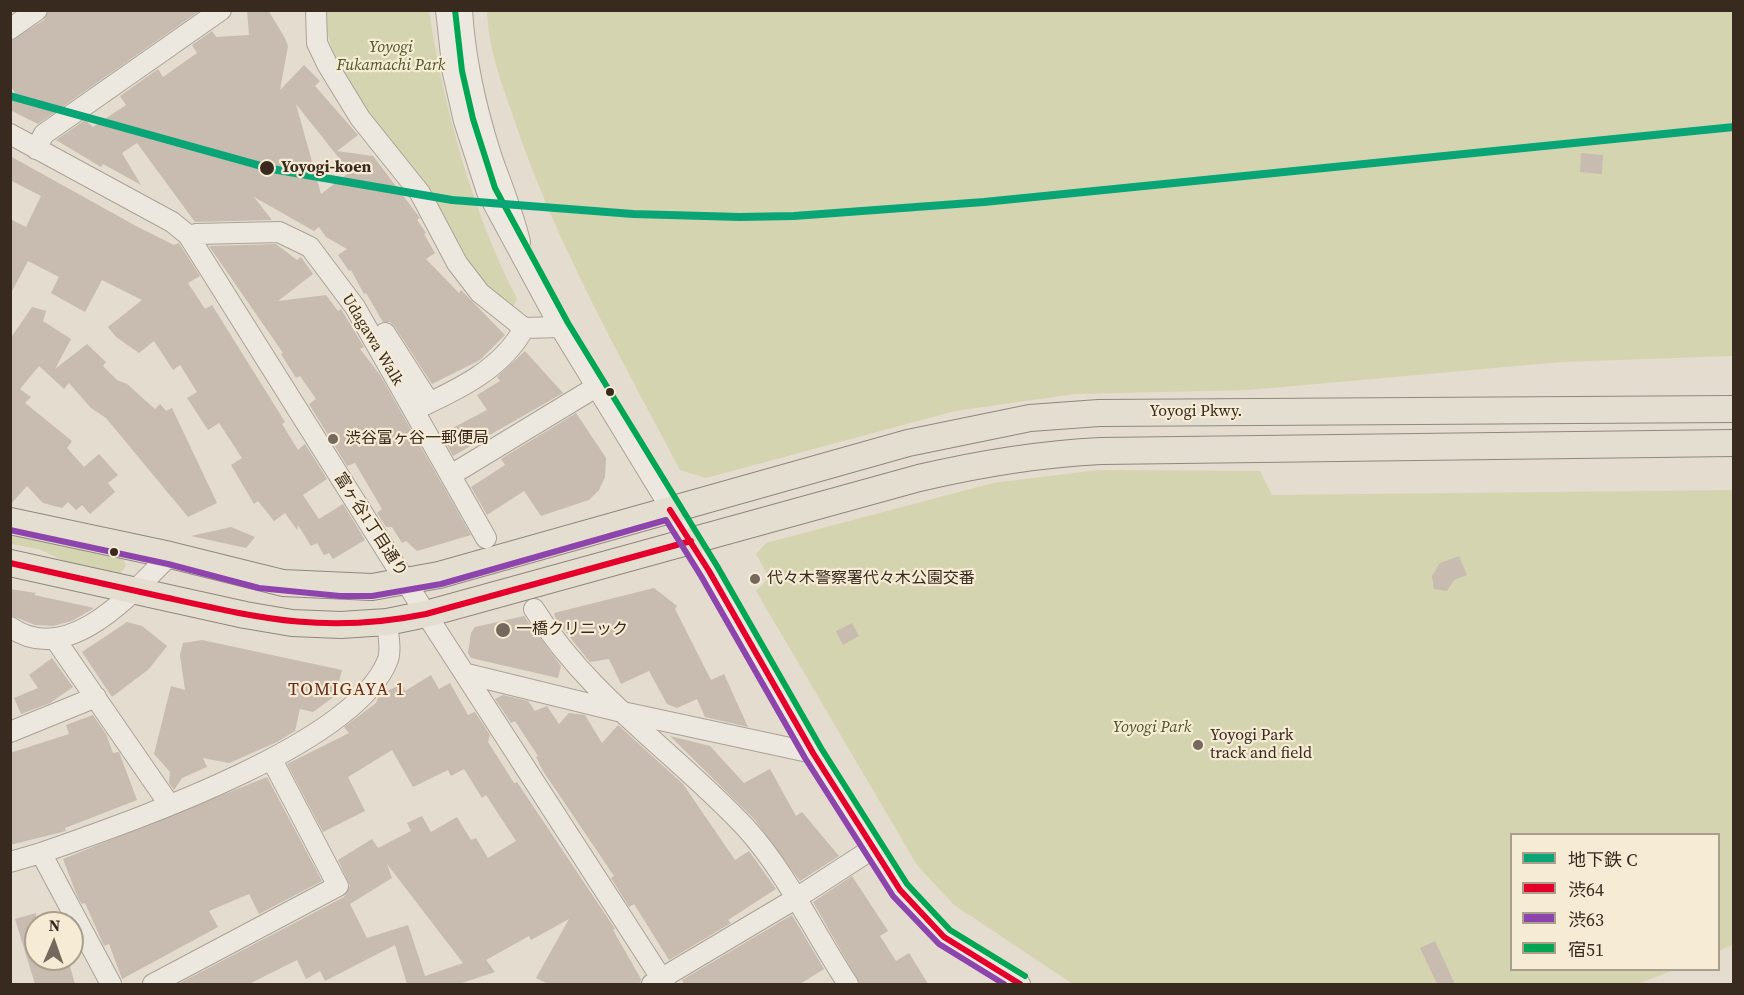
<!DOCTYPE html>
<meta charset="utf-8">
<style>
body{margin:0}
#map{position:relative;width:1744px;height:995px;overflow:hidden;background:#e4dcce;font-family:"Source Serif 4","Noto Sans JP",serif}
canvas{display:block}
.frame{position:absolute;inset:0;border:12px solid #392a1f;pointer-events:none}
.legend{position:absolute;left:1510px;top:833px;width:210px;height:138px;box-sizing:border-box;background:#f6ebd4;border:2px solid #aa9e8c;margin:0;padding:8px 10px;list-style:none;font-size:18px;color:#392a1f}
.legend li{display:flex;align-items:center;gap:12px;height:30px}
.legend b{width:30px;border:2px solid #aa9e8c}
.north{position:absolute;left:24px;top:911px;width:60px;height:60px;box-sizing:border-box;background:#f6ebd4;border:2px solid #aa9e8c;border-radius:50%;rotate:2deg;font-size:16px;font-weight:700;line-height:24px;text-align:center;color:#392a1f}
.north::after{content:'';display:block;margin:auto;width:21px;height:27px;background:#75685c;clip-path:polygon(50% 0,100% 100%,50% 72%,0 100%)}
</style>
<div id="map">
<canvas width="1744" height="995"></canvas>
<div class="frame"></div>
<ul class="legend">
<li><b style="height:8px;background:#09a576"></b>地下鉄 C</li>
<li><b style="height:8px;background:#e4002b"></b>渋64</li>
<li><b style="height:8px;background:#8e44ad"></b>渋63</li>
<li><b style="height:8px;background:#00a651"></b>宿51</li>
</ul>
<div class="north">N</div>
</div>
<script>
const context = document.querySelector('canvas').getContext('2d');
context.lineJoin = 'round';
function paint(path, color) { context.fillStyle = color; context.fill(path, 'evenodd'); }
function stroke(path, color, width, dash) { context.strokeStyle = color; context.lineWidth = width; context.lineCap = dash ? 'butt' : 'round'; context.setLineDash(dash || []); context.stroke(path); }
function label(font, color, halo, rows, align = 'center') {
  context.font = font + ' "Source Serif 4","Noto Sans JP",serif'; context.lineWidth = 4.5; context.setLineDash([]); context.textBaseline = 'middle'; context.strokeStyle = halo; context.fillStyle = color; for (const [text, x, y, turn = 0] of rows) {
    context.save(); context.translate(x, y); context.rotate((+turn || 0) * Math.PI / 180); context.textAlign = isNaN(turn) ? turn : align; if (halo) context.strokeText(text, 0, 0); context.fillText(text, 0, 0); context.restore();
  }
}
paint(new Path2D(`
 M324 11H429C444 108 472 211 517 299L514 305H506C488 289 470 273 458 251 448 231 441 208 428 189 392 136 328 77 324 11Z
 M487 11H1733V356L1562 362 1249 390 1075 394 955 411 706 478 680 470C619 354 554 240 513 116 501 82 488 47 487 11Z
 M1099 470 1260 471 1272 495 1733 490V945L1719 951 1718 834H1512V970H1674L1637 984H1073L954 905 917 865 756 591 769 578 756 554 766 543 993 483Z
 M10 533 122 556 126 566 118 577 73 565 39 549 11 544Z`), '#d5d4b0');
paint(new Path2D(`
 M49 10H197L198 12 38 124 10 110V99L15 92 10 86V41L44 20Z
 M247 10H268L285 38 288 46 280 90 304 65 320 81 315 86 358 135 337 151 373 156 420 218 417 220 426 233 424 234 435 253 426 259 459 293 461 290 505 335 480 360 432 384 395 327 390 322H383L366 293 364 294 351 270 349 271 338 255 347 249 326 237 319 227 314 231 254 197 272 220 195 222 137 143 122 153 141 185 103 164 101 167 56 140 85 120 93 127 126 105 120 96 158 69 163 77 197 53 192 45 212 31 216 37 249 35ZM296 104 350 172 321 194Z
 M1581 153 1603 155 1602 174 1580 172Z
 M10 156 136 226 174 245 179 243 200 276 188 283 205 309 212 305 285 422 282 424 298 450 305 444 327 479 303 495 319 519 343 504 365 540 333 559 329 553 324 555 317 543 311 546 298 525 297 530 285 513 274 521 258 501 254 504 231 465 242 458 219 423 208 430 187 398 197 392 180 365 173 370 154 341 139 353 116 337 108 327 142 300 102 280 85 312 51 293 59 277 28 261 10 295V219L26 227 41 196 10 180Z
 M276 244 297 260 301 257 313 274 278 301 326 295 338 311 341 309 364 347 360 349 380 375 471 535 417 551 406 541 402 543 392 527H386L377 513 382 509 355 463 347 466 309 404 316 399 300 376 296 378 281 354 283 353 209 246Z
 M32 307 46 311 43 321 71 339 55 369 87 344 106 362 103 366 117 380 127 384 155 409 160 404 166 411 172 408 217 503 188 517 106 418 91 408 69 383 64 389 39 366 20 389 31 397 25 403 72 441 67 448 84 467 99 454 118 475 108 483 115 492 90 514 82 505 76 510 68 502 62 508 43 503 27 486 10 505V339Z
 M525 351 563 393 453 456 441 434 487 410 477 395 500 381 497 377Z
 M576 413 606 458 605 477 599 490 589 500 541 516 524 491 487 515 471 487 505 465 501 459Z
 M231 527 255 537 246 548 191 536Z
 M1459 556 1467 575 1454 580 1447 591 1434 589 1432 576 1440 563Z
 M654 588 677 606 675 609 711 680 724 674 748 727 705 717 697 699 677 708 667 704 649 671 621 684 609 659 590 662 556 620 554 613Z
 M10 589 36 593 34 595 94 608 72 621 53 626 35 625 10 615Z
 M524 616 561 666 558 678 471 658 468 653 471 633 475 627Z
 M127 622 142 626 167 646 149 669 112 697 82 652Z
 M852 623 859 636 843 645 836 631Z
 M202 640 342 670 335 696 313 712 300 709 295 731 277 742 229 763 203 758 207 767 182 778 174 790 169 783 170 772 154 754 171 686 185 690 180 655 183 643Z
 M52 658 73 687 50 703 21 714 14 698 38 688 29 675Z
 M431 675 439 689 450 683 468 715 475 712 490 735 488 742 514 783 517 782 615 929 613 930 641 979 640 984H548L536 978 569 919 531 940 529 936 486 960 495 972 459 984H407L395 945 325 981 320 971 306 979 297 960 249 984H178L344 897 350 886 338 860 372 839 378 848 411 831 407 823 422 816 431 832 457 817 471 840 476 838 488 858 516 841 486 795 482 798 464 769 451 776 448 770 413 787 392 750 348 777 365 811 323 832 287 764 349 733 344 727 376 703 379 695 402 684 405 691ZM387 864 463 963 425 976 408 925 367 938 350 904 392 878Z
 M503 695 528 701 535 711 547 706 559 724 569 713 585 715 602 743 618 725 683 784 735 860 749 851 776 889 728 920 731 923 669 960 634 904 629 907 611 878 614 876 543 771 536 757 538 756 515 721 511 723 495 699Z
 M93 715 106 734 113 753 119 752 137 800 65 828 66 831 10 845V753L69 734 66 725Z
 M670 736 710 746 744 783 770 769 796 816 802 812 839 856 800 881 755 820Z
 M267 777 322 881 259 914 249 894 209 911 218 927 122 979 109 944 104 946 85 903 82 904 78 898 63 859Z
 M852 876 888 931 880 936 896 961 909 953 928 984H860L813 902Z
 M36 913V959H68L75 984H35L15 919Z
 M792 915 824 969 800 984H684L682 980Z
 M1435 941 1455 984H1437L1420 948Z`), '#c8bbaf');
const minor = new Path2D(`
 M316 10 317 43 327 64 360 118 420 193 457 263 480 293 524 328 560 327
 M446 10 453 73 464 121 487 192 560 327 709 571 813 753 900 890 944 937 1020 984
 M462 10C465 59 476 108 491 155 501 184 513 212 520 242
 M10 29 37 10
 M10 134 172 222 188 235 426 614 665 984
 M36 149 44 134 221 10
 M196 234 279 232 310 247 355 307 486 538
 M385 333 429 402
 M414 410C455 391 502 370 524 328
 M451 475 596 387
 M534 609C589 697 676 753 746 828 786 872 815 934 848 984
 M10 627C68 668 132 593 170 555
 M55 639 169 804
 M467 674 618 711 813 753
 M10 732 96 697
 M10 862 41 853
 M111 984 41 853C126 823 351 747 387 662 392 652 388 634 387 622
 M153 984 338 886 272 760
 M652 984 795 899 872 849`);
const major = new Path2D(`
 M10 521 170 555 283 583 372 587 439 575 908 443 1030 418 1099 413 1734 409
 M10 563 245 615 292 623 341 625 387 622 426 614 919 478C979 464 1039 454 1101 451L1734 443`);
stroke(minor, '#aaa297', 22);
stroke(major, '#8f877e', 28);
stroke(minor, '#ece8e0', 20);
stroke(major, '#e4ded1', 26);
stroke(new Path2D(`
 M670 510 709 571 813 753 900 890 944 937 1020 984
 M10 563C63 575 115 586 168 598 263 619 328 634 426 614L691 541`), '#e4002b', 6);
stroke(new Path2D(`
 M10 530 168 564 259 588 340 596H372L441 584 666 520 701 576 805 758 893 896 939 944 1004 984`), '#8e44ad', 6);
stroke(new Path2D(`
 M455 10 462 71 473 119 495 188 568 323 717 566 821 748 907 884 950 930 1025 976`), '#00a651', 6);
stroke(new Path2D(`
 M10 96 272 169 452 200 633 214 740 217 794 216 984 202 1734 127`), '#09a576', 8);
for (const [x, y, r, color] of [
 [267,168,8,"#392a1f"],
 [610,392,5,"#392a1f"],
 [333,439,6,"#75685c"],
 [114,552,5,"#392a1f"],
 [755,579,6,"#75685c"],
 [503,630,8,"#75685c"],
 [1198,745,6,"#75685c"]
]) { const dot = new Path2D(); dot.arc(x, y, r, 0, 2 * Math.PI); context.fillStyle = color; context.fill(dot); stroke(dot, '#f6ebd4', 2); }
label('italic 16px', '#4b5625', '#f6ebd4', [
 ["Yoyogi",391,48],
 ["Fukamachi Park",391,66],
 ["Yoyogi Park",1152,728]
]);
label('bold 16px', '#392a1f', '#f6ebd4', [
 ["Yoyogi-koen",281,168]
], 'left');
label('16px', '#392a1f', '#f6ebd4', [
 ["Udagawa Walk",372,340,59],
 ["Yoyogi Pkwy.",1196,412],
 ["富ヶ谷1丁目通り",370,525,57]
]);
label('16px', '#392a1f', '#f6ebd4', [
 ["渋谷富ヶ谷一郵便局",345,439],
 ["代々木警察署代々木公園交番",767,579],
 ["一橋クリニック",516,630],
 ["Yoyogi Park",1210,736],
 ["track and field",1210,754]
], 'left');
context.letterSpacing = '1.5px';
label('18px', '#662a1e', '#f6ebd4', [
 ["TOMIGAYA 1",347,690]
]);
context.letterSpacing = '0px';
</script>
